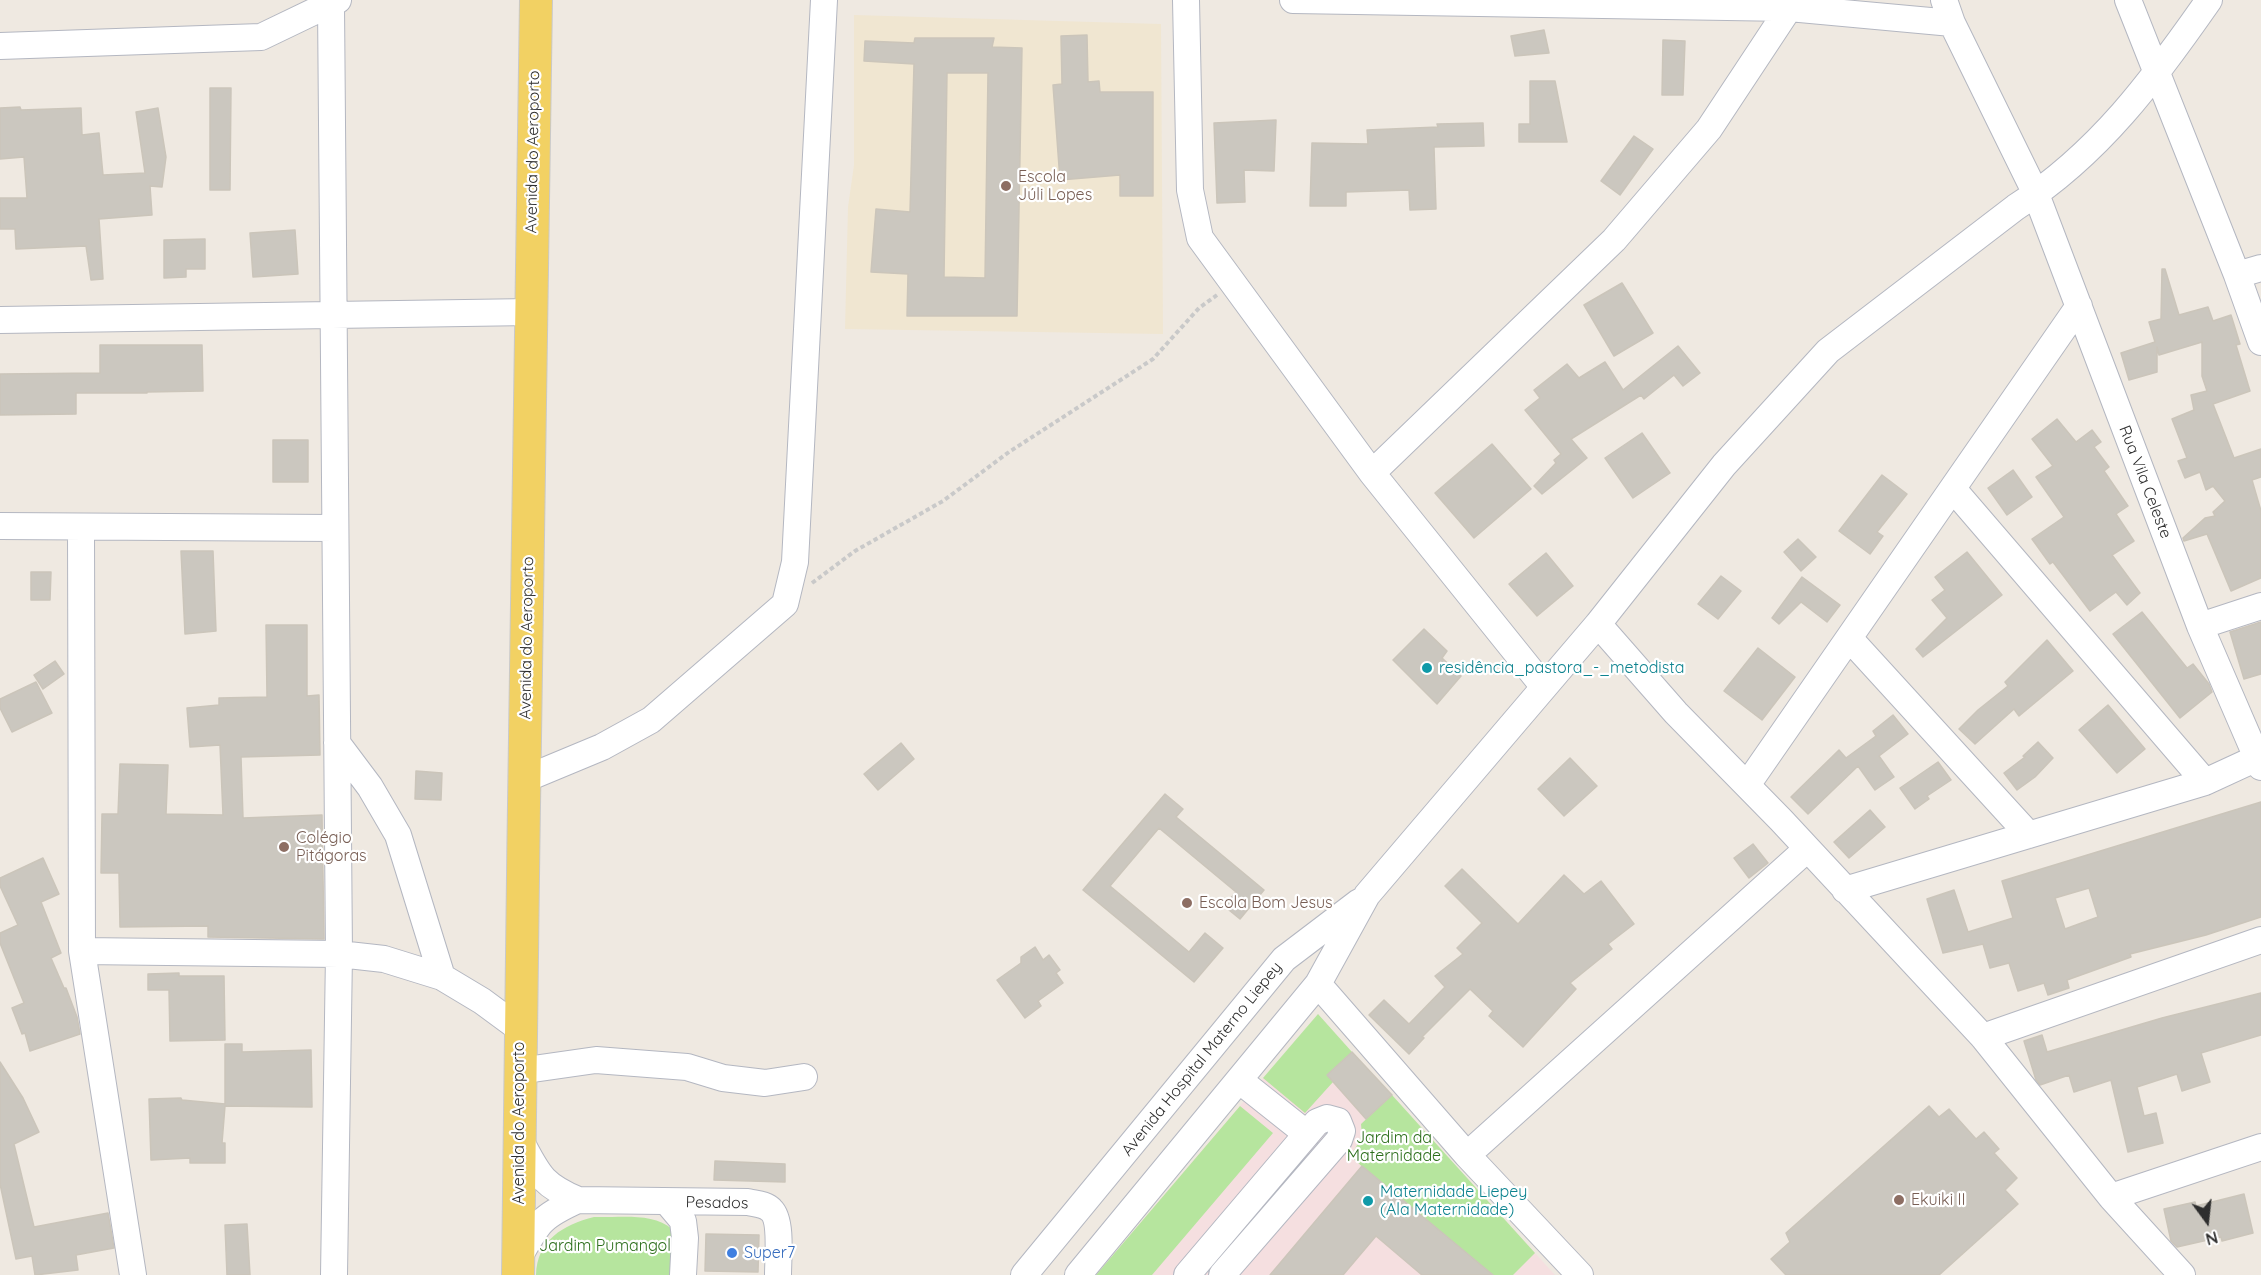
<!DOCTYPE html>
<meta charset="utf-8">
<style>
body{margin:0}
#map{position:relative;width:2261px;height:1275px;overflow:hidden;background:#efe9e1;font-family:Quicksand,sans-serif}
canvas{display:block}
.north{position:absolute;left:2177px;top:1191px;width:60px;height:60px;-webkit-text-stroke:4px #fff;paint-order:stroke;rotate:165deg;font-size:16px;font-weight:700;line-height:24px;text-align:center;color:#2e2e2e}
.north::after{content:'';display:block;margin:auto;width:21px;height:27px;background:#2e2e2e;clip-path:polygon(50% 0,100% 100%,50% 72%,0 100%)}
</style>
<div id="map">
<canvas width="2261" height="1275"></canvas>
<div class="north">N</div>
</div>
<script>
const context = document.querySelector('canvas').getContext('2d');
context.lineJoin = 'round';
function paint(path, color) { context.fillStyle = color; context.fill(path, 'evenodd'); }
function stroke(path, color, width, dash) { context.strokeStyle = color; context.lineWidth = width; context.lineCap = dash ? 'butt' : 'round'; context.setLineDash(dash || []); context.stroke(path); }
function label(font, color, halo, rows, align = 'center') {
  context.font = font + ' Quicksand,sans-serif'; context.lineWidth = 4.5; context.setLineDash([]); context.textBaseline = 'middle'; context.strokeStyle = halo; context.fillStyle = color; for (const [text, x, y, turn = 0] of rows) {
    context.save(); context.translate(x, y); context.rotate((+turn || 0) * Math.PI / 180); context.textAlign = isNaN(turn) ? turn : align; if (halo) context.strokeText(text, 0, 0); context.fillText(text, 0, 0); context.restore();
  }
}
paint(new Path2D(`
 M854 15 1161 24 1163 334 845 329 848 207 854 165Z`), '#f0e6d1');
paint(new Path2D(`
 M1318 1014 1352 1052 1555 1275H1096Z`), '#f5dfe0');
paint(new Path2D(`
 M1318 1014 1352 1052 1327 1075 1333 1082 1305 1113 1263 1078Z
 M1392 1095 1535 1253 1513 1275H1488L1350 1156C1358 1145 1363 1137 1361 1124Z
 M1240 1106 1273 1133 1152 1275H1096Z
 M594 1217C618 1218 653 1212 672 1229L671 1275H536C537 1240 563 1225 594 1217Z`), '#b6e59e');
const building = new Path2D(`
 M1544 30 1549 53 1515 56 1511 36Z
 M1087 35 1088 82 1099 81 1100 92H1153V196H1120V175L1060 180 1053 85 1062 84 1061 36Z
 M915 38H994L992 47 1022 48 1017 316H907L908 274 871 272 876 209 910 212 914 64 864 61 865 41 914 43ZM947 73H988L985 278 944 277Z
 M1663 40 1685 41 1683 95H1662Z
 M1530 81H1555L1567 142H1519V124H1530Z
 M210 88H231L230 190H210Z
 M20 107 21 110 81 108 82 135 99 133 103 175 145 173 136 112 158 108 166 157 162 187 150 186 152 215 99 219 103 279 91 280 86 246 16 249 15 229H0V198H27L24 157 0 159V108Z
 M1276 120 1274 171 1244 170 1245 202 1217 203 1214 123Z
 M1483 123 1484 146 1434 147 1436 209 1410 210 1409 190 1346 192V206H1310L1312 143 1368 144 1367 130 1438 127 1437 124Z
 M1634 136 1653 149 1620 195 1601 181Z
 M295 230 298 274 253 277 250 233Z
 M205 239V269H186V277L164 278V240Z
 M2162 269H2165L2179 315 2208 307 2213 321 2231 315 2240 344 2236 345 2250 391 2213 404 2234 458 2261 449V477L2252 480 2261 511V578L2231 591 2207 534 2184 541 2183 538 2205 518 2215 516 2213 512 2225 501 2213 486 2206 490 2200 472 2185 478 2178 461 2187 458 2172 419 2194 410 2191 395 2207 391 2202 376V342L2159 355 2157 347V372L2129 380 2121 353 2155 342 2149 322 2161 319Z
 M1622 283 1653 333 1614 356 1584 305Z
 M100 345H202L203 391 147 392V393H76V414L0 415V374L100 373Z
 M1678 346 1700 373 1683 386 1674 375 1644 399 1641 395 1571 439 1587 458 1542 494 1534 486 1556 463 1554 460 1561 454 1525 410 1540 398 1534 390 1567 364 1579 378 1605 362 1623 390Z
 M2057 419 2076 442 2092 430 2101 442 2094 447 2109 467 2104 471 2128 506 2116 514 2134 541 2112 555 2140 593 2127 605 2116 592 2090 611 2053 562 2050 564 2032 539 2064 517 2036 477 2053 466 2032 439Z
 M1642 433 1670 473 1633 498 1605 458Z
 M273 440H308V482H273Z
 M1492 444 1531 489 1474 538 1435 493Z
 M2013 470 2032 497 2007 515 1988 488Z
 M1882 475 1907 494 1877 532 1883 536 1870 554 1839 531Z
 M1798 539 1816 557 1801 571 1784 552Z
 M181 551H213L216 631 185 634Z
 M1967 552 2002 595 1923 657 1916 649 1947 618 1932 600 1945 590 1935 577Z
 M1546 553 1573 586 1537 616 1509 584Z
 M31 572H51L50 600H31Z
 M1721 576 1741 591 1718 619 1698 604Z
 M1802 577 1840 605 1827 622 1801 602 1779 624 1772 618Z
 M2142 612 2187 668 2193 664 2209 684 2212 692 2180 718 2113 634Z
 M2261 622V674L2244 679 2230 632Z
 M266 625H307V696L319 695 320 755 241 757 243 818 322 815 324 939 208 937V926L120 927 119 873H101L102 814H118L120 764 168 765 166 814 223 815 220 745 190 747 187 708 219 705V698L267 697Z
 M1424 629 1447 651 1442 658 1461 676 1437 704 1393 660Z
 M2047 640 2073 671 2019 716 2014 709 1975 744 1959 729 1978 710 2008 686 2005 682Z
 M1758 648 1795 677 1762 720 1724 691Z
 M55 661 64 674 43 689 34 675Z
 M36 682 52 713 12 732 0 708V699Z
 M2108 705 2145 749 2117 773 2079 730Z
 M1893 715 1908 734 1879 756 1894 777 1875 790 1858 766 1808 814 1791 797 1839 750 1846 758 1876 736 1873 731Z
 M2038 742 2053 758 2035 777 2017 790 2004 773 2025 757 2023 756Z
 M901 743 914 759 878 790 864 774Z
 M1570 758 1597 786 1564 816 1538 789Z
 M1938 762 1951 780 1927 796 1929 799 1915 809 1900 788Z
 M416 771 442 773 441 800 415 799Z
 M1165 794 1183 809 1176 817 1264 890 1240 919 1224 906 1236 892 1159 828 1110 886 1189 952 1205 933 1223 948 1194 982 1083 890Z
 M2261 802V917L2206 935 2130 954 2131 957 2067 980 2069 988 2048 995 2044 983 2018 991 2009 963 1990 968 1983 944 1943 953 1927 899 1954 890 1968 932 2013 918 2002 881ZM2089 888 2098 917 2065 929 2055 898Z
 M1870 810 1885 827 1849 858 1834 842Z
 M1753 844 1768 863 1749 878 1734 858Z
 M43 858 59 894 41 902 61 953 51 958 64 988H66L77 1017 80 1034 30 1051 25 1033 22 1034 12 1008 24 1003 0 943V933L18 925 0 886V878Z
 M1462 869 1518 924 1564 875 1584 894 1601 881 1634 924 1608 944 1612 949 1570 983 1576 989 1523 1047 1489 1016 1493 1011 1470 989 1422 1037 1424 1038 1409 1054 1369 1015 1384 1000 1409 1024 1445 987 1435 976 1463 954 1457 948 1482 923 1445 886Z
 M1035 947 1043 960 1049 955 1060 970 1056 973 1063 983 1038 1001 1041 1006 1025 1018 997 980 1021 963V957Z
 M179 973V976H224L225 1040 170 1041 169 990H148V974Z
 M2261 993V1035L2201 1053 2210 1082 2182 1091 2177 1074 2137 1087 2144 1116 2156 1113 2163 1143 2128 1152 2111 1080 2074 1092 2069 1075 2040 1085 2036 1080 2024 1041 2042 1035 2047 1052 2162 1018Z
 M225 1044H242V1052L311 1050 312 1107 225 1106 222 1143H225V1163H190V1158L151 1160 149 1099 181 1098 182 1100 225 1104Z
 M1352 1052 1392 1095 1366 1119 1327 1075Z
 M0 1062 23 1098 39 1132 14 1144 34 1227 108 1213 114 1248 76 1255 78 1270 35 1275 32 1256 16 1259 0 1184Z
 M1929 1106 1939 1117 1949 1109 1976 1139 1984 1132 1999 1149 1994 1153 2017 1178 2005 1190 2018 1204 1939 1275H1786L1771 1259 1790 1242 1786 1233Z
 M715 1161 785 1164V1182L714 1180Z
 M1362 1166 1493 1275H1422L1376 1236 1343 1275H1270Z
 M2244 1194 2253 1233 2222 1241 2221 1237 2177 1247 2171 1241 2164 1209 2195 1202 2196 1206Z
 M247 1224 250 1275H227L225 1225Z
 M706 1234 759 1235 758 1272 705 1271Z`);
paint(building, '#cbc7bf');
stroke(building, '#cbc5ba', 1.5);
const minor = new Path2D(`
 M1186 0 1190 190 1200 238 1372 473 1544 687
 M1293 0 1789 8 1952 23
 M1944 0 1952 23 2036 194 2200 626 2261 767
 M2128 0 2237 275
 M331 5 339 954 334 1275
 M0 46 261 37 338 0
 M2261 268 2237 275 2261 342
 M0 320 531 312
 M1372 473 1614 240 1709 129 1789 8
 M1953 489 2205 782
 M0 526 335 528
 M81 527 82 951
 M1598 624 1676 713 1781 820 1983 1037 2111 1197 2182 1275
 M2200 626 2261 606
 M1849 638 2029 835
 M337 743 370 787 398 835 442 977
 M525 779 602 747 651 720 785 604 795 562 824 0
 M1747 785 2079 306
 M1845 890 2205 782 2257 758
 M1318 984 1467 1155 1807 849
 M1983 1037 2261 940
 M519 1071 596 1060 687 1067 723 1078 765 1083 804 1077
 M1239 1080 1307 1134
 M519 1138C538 1173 540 1184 578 1200L748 1202C756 1204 765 1204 771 1210 782 1220 778 1259 778 1275
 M1467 1155 1580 1275
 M2111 1197 2261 1147
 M667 1202 683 1221 685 1238 683 1275
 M518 1259C538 1223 540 1217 578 1200
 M133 1275 82 951 339 954 384 959 442 977 482 1001 520 1029
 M1024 1275 1284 959 1359 902
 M1078 1275 1318 984 1367 895 1598 624 1724 465 1828 351 2016 207C2099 154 2154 79 2209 0
 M1187 1275 1317 1122 1327 1118 1338 1121 1342 1131 1339 1140 1222 1275`);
const major = new Path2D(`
 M518 1275C524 850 527 425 536 0`);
stroke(minor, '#b4b7c1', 28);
stroke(major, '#c9c9c9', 34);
stroke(new Path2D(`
 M812 583 855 551 943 501 1009 452 1153 359 1199 308 1217 295`), '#c9c9c9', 4, [4.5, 3]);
stroke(minor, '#fff', 26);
stroke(major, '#f2d163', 32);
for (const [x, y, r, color] of [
 [1006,186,6,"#8d6e63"],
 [1427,668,6,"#0f9aa8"],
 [284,847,6,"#8d6e63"],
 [1187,903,6,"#8d6e63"],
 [1899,1200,6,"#8d6e63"],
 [1368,1201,6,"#0f9aa8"],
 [732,1253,6,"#3f7fe0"]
]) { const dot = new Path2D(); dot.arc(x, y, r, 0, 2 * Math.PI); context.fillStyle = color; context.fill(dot); stroke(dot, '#fff', 2); }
label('16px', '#2e2e2e', '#fff', [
 ["Avenida do Aeroporto",533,152,-89],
 ["Rua Vila Celeste",2145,482,69],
 ["Avenida do Aeroporto",527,638,-89],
 ["Avenida Hospital Materno Liepey",1202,1059,-51],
 ["Avenida do Aeroporto",519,1123,-90],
 ["Pesados",717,1203,1]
]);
label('16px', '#785e54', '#fff', [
 ["Escola",1018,177],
 ["Júli Lopes",1018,195],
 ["Colégio",296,838],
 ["Pitágoras",296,856],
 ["Escola Bom Jesus",1199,903],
 ["Ekuiki II",1911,1200]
], 'left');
label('16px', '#0d838f', '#fff', [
 ["residência_pastora_-_metodista",1439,668],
 ["Maternidade Liepey",1380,1192],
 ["(Ala Maternidade)",1380,1210]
], 'left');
label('16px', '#2c6e1b', '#fff', [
 ["Jardim da",1394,1138],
 ["Maternidade",1394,1156],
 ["Jardim Pumangol",605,1246]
]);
label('16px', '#366cbe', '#fff', [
 ["Super7",744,1253]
], 'left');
</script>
